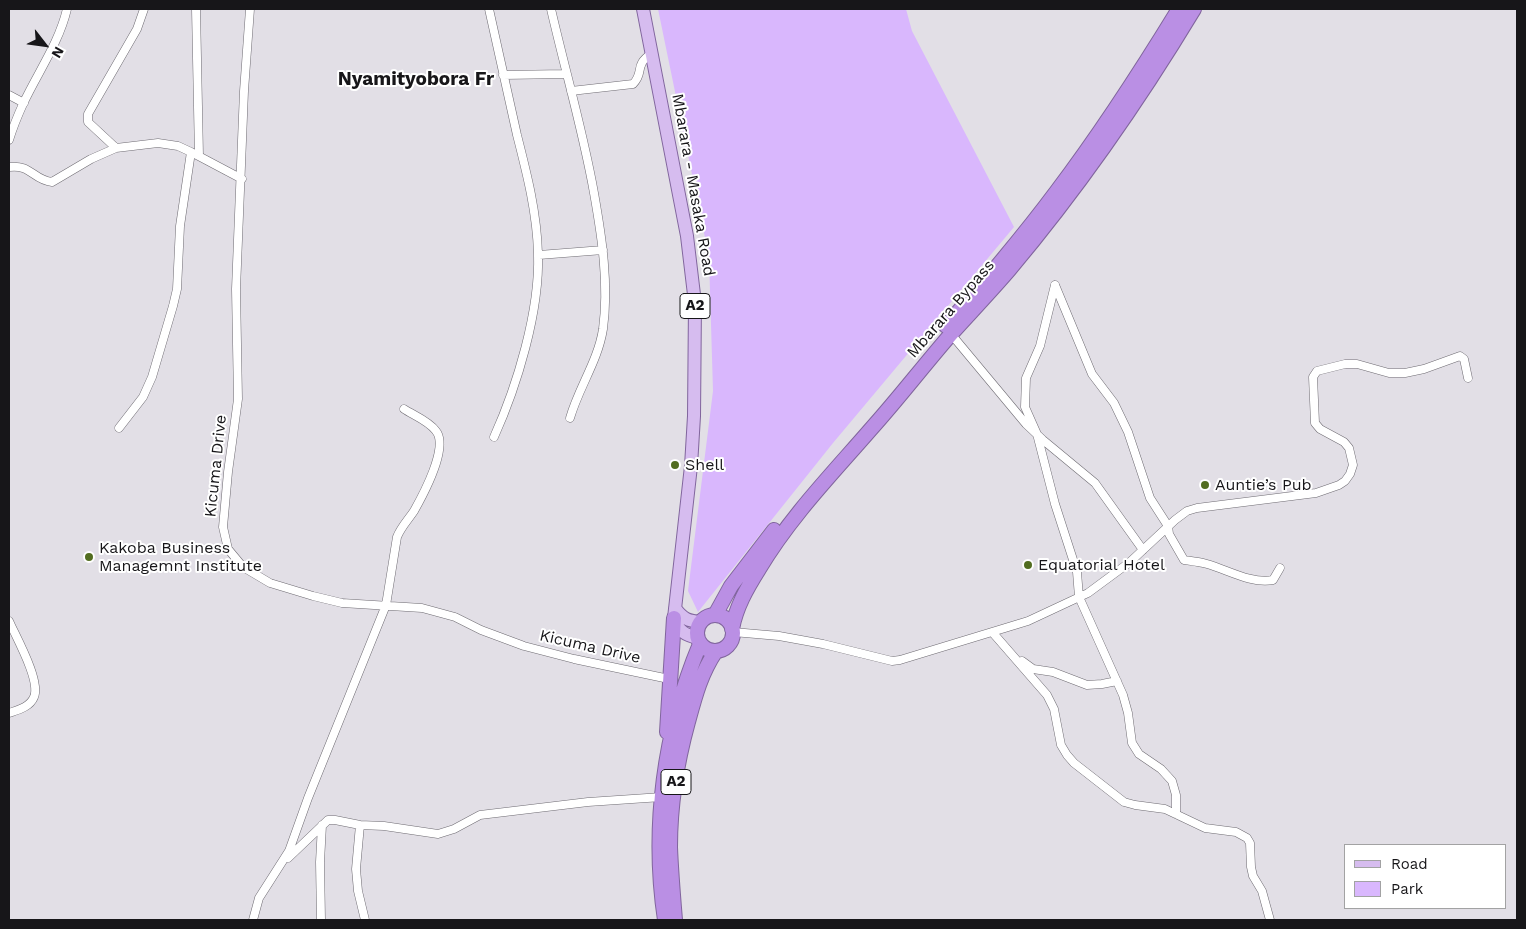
<!DOCTYPE html>
<meta charset="utf-8">
<style>
body{margin:0}
#map{position:relative;width:1526px;height:929px;overflow:hidden;background:#e2dfe6;font-family:"Work Sans",sans-serif}
canvas{display:block}
.frame{position:absolute;inset:0;border:10px solid #171619;pointer-events:none}
.legend{position:absolute;left:1344px;top:844px;width:162px;height:65px;box-sizing:border-box;background:#fff;border:1px solid #a2a2a3;margin:0;padding:6px 9px;list-style:none;font-size:15px;color:#171619}
.legend li{display:flex;align-items:center;gap:10px;height:25px}
.legend b{width:25px;border:1px solid #a2a2a3}
.north{position:absolute;left:20px;top:20px;width:50px;height:50px;-webkit-text-stroke:4px #fff;paint-order:stroke;rotate:120deg;font-size:14px;font-weight:700;line-height:20px;text-align:center;color:#171619}
.north::after{content:'';display:block;margin:auto;width:18px;height:22px;background:#171619;clip-path:polygon(50% 0,100% 100%,50% 72%,0 100%)}
</style>
<div id="map">
<canvas width="1526" height="929"></canvas>
<div class="frame"></div>
<ul class="legend">
<li><b style="height:6px;background:#d6bcef"></b>Road</li>
<li><b style="height:14px;background:#d9b7fd"></b>Park</li>
</ul>
<div class="north">N</div>
</div>
<script>
const context = document.querySelector('canvas').getContext('2d');
context.lineJoin = 'round';
function paint(path, color) { context.fillStyle = color; context.fill(path, 'evenodd'); }
function stroke(path, color, width, dash) { context.strokeStyle = color; context.lineWidth = width; context.lineCap = dash ? 'butt' : 'round'; context.setLineDash(dash || []); context.stroke(path); }
function label(font, color, halo, rows, align = 'center') {
  context.font = font + ' "Work Sans",sans-serif'; context.lineWidth = 4; context.setLineDash([]); context.textBaseline = 'middle'; context.strokeStyle = halo; context.fillStyle = color; for (const [text, x, y, turn = 0] of rows) {
    context.save(); context.translate(x, y); context.rotate((+turn || 0) * Math.PI / 180); context.textAlign = isNaN(turn) ? turn : align; if (halo) context.strokeText(text, 0, 0); context.fillText(text, 0, 0); context.restore();
  }
}
paint(new Path2D(`
 M658 9H906L912 31 1014 227 833 443 698 612 688 591 713 391 709 257Z`), '#d9b7fd');
const street = new Path2D(`
 M196 9 199 156
 M250 9 244 91 236 289 238 399 228 472 223 527 228 549 243 567 270 583 313 596 342 603 422 608 455 617 481 630 524 646 574 659 669 679
 M489 9C498 51 508 93 517 135 527 174 537 213 538 254 540 311 517 386 494 437
 M551 9C565 70 583 131 594 193 602 238 609 284 603 329 598 361 579 387 570 418
 M503 75 566 74
 M571 91 633 84C645 72 633 66 652 53
 M9 95 24 103
 M9 140C13 127 18 115 23 104 38 72 59 43 67 9
 M116 148 88 122V114L137 29 144 9
 M9 167C31 164 33 180 52 182L91 159 116 148 158 143 178 146 191 152 242 179
 M539 255 603 250
 M1055 285 1040 346 1026 378 1025 407 1037 434 1055 504 1077 572 1079 597 1123 695 1128 713 1132 743 1139 754 1161 769 1172 781 1176 795V814
 M1055 285 1092 374 1114 403 1128 432 1150 498 1168 526 1169 534 1184 560C1191 561 1200 562 1207 564 1228 570 1251 584 1273 580L1280 568
 M951 334 1026 424 1043 440 1095 483 1143 550
 M119 428 143 397 152 377 173 306 177 289 180 226 191 152
 M9 621C16 637 41 681 34 697 30 707 18 710 9 713
 M733 632 779 636 823 644 892 661 900 660 1028 621 1088 593 1130 562 1175 520 1187 511 1197 508 1316 493 1339 485 1345 481 1350 474 1353 465 1349 448 1344 442 1320 429 1315 423 1313 377 1317 371 1345 364H1357L1389 373H1405L1424 369 1460 356 1464 359 1468 378
 M993 633 1047 695 1054 709 1061 745 1067 755 1074 763 1124 802 1135 805 1165 809 1205 828 1236 832 1247 838 1250 843 1251 867 1253 876 1262 891 1270 920
 M1022 661 1033 669 1053 672 1087 685 1102 684 1117 681
 M360 825 356 869 358 891 365 920
 M288 858 328 820H335L360 825 384 826 438 834 454 829 480 815 588 802 662 797
 M253 920 259 898 289 851 308 798 386 605 397 537C401 527 408 520 414 511 423 495 449 447 436 431 429 421 413 415 404 409
 M321 920 320 862 322 825`);
const primary = new Path2D(`
 M643 9 687 236 695 303 694 416 691 466 674 618C678 631 685 635 698 638
 M675 608C683 619 688 621 701 622`);
const highway = new Path2D(`
 M946 326C984 282 1022 238 1057 191 1101 133 1141 71 1179 9
 M715 615 731 586 774 530
 M697 633a18 18 0 1 1 36 0a18 18 0 1 1-36 0Z
 M732 629C736 607 747 588 759 569 790 517 832 474 871 429 899 398 924 365 952 333 971 312 991 291 1009 270 1078 188 1139 100 1194 9
 M667 732 674 618
 M665 920C651 828 664 730 700 644
 M675 920C673 896 671 872 670 847 670 806 677 762 688 722 695 696 701 673 716 651`);
stroke(street, '#6e6b72', 9);
stroke(primary, '#81659d', 14);
stroke(highway, '#81659d', 16);
stroke(street, '#fff', 8);
stroke(primary, '#d6bcef', 12);
stroke(highway, '#ba8fe4', 14);
for (const [x, y, r, color] of [
 [675,465,5,"#526d20"],
 [1205,485,5,"#526d20"],
 [89,557,5,"#526d20"],
 [1028,565,5,"#526d20"]
]) { const dot = new Path2D(); dot.arc(x, y, r, 0, 2 * Math.PI); context.fillStyle = color; context.fill(dot); stroke(dot, '#fff', 2); }
for (const [x, y, w] of [
 [695,306,30],
 [676,782,30]
]) { const box = new Path2D(); box.roundRect(x - w / 2, y - 12.5, w, 25, 4); context.fillStyle = '#fff'; context.fill(box); stroke(box, '#171619', 1); }
label('bold 15px', '#171619', null, [
 ["A2",695,306],
 ["A2",676,782]
]);
label('16px', '#171619', '#fff', [
 ["Mbarara - Masaka Road",693,185,80],
 ["Mbarara Bypass",951,309,-49],
 ["Kicuma Drive",216,466,-84],
 ["Kicuma Drive",590,647,13]
]);
label('16px', '#171619', '#fff', [
 ["Shell",685,465],
 ["Auntie’s Pub",1215,485],
 ["Kakoba Business",99,548],
 ["Managemnt Institute",99,566],
 ["Equatorial Hotel",1038,565]
], 'left');
label('bold 19px', '#171619', '#fff', [
 ["Nyamityobora Fr",416,79]
]);
</script>
